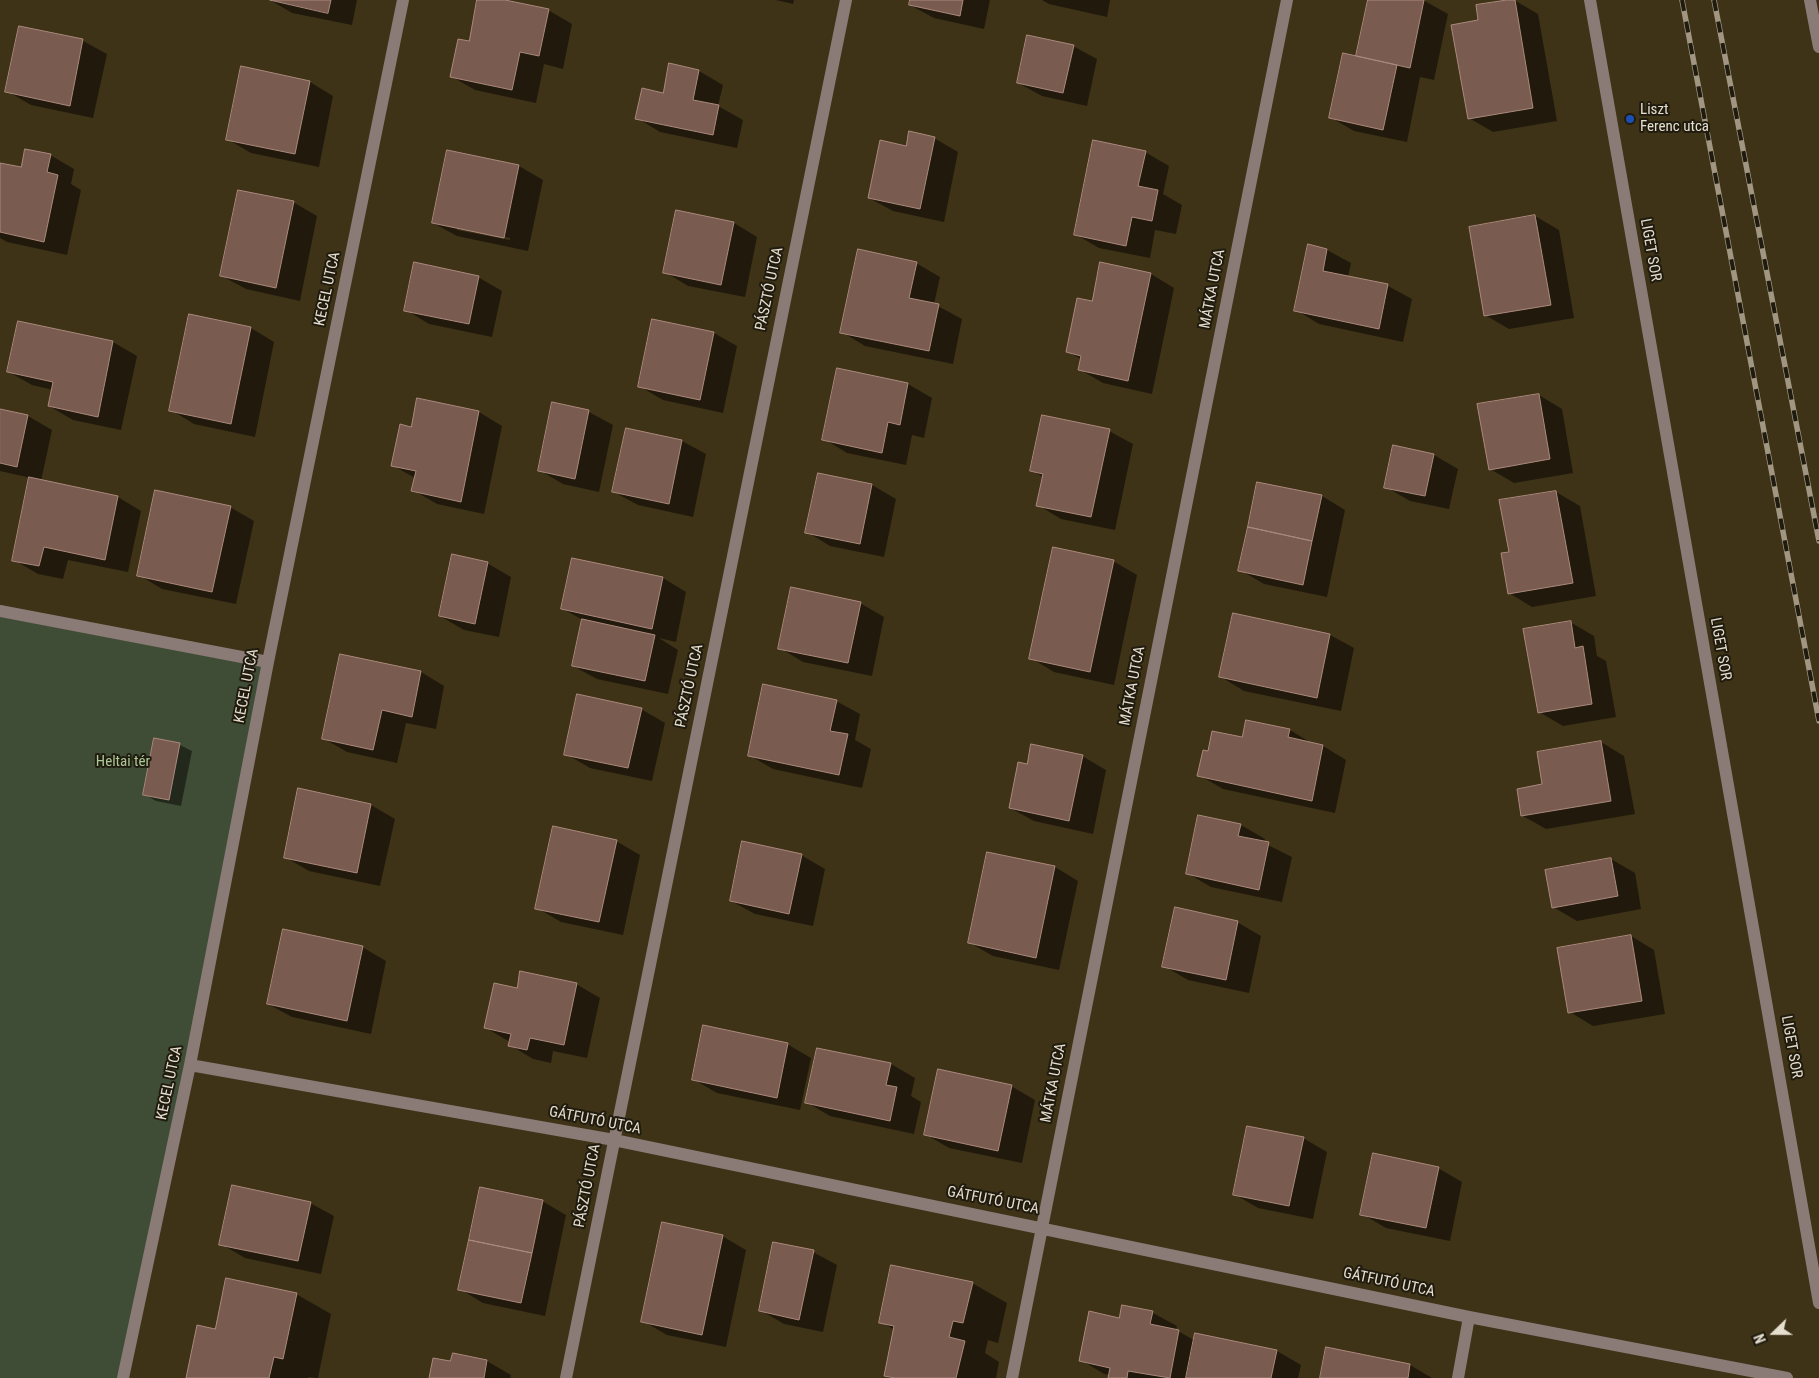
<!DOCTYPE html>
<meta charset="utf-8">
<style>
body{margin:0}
#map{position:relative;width:1819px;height:1378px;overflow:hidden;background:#3e3217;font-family:"Roboto Condensed",sans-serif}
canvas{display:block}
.north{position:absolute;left:1749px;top:1308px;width:50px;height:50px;-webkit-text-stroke:4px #201b0f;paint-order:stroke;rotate:248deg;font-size:14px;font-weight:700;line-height:20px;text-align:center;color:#e6dece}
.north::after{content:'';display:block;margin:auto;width:18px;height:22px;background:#e6dece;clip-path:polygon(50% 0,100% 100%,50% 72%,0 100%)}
</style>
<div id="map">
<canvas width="1819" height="1378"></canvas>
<div class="north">N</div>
</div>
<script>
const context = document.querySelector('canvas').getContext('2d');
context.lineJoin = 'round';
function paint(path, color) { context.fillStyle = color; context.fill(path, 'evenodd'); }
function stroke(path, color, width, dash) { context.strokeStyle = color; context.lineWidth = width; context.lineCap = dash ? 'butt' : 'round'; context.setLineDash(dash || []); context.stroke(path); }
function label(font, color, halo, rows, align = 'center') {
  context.font = font + ' "Roboto Condensed",sans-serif'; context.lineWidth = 4; context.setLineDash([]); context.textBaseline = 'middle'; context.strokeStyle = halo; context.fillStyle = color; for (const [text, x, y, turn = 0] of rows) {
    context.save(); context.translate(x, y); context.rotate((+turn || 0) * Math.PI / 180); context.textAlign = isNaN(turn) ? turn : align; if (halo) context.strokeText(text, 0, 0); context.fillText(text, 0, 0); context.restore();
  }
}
paint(new Path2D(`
 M0 611 268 662 123 1378H0Z`), '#404d36');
paint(new Path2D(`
 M270 0H357L352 25 292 13Z
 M479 0H499L548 10 572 24 563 69 544 64 536 103 475 90 451 76 470 42Z
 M776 0H794L793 4Z
 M911 0H990L984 29 934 18 910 5Z
 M1042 0H1110L1107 17 1049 4Z
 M1369 0H1423L1448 14 1434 80 1420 77 1407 142 1354 131 1330 117 1357 58Z
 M1514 0 1538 14 1557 121 1493 132 1469 118 1480 21Z
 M20 27 83 41 107 54 93 118 31 105 7 91Z
 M1073 46 1097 59 1087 106 1042 96 1018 83Z
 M670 65 699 71 723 85 718 106 743 120 737 148 660 132 637 118 664 94Z
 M310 82 333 96 319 167 251 153 227 139Z
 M934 138 958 152 944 222 893 211 869 198 907 147Z
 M448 151 519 166 543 180 528 251 457 236 433 223ZM457 227 510 238V240L457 230Z
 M1145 152 1169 166 1163 194 1182 205 1176 234 1155 230 1150 258 1099 248 1075 234Z
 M50 155 74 169 71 184 81 190 67 255 7 242 0 238V164L22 168Z
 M293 202 317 216 300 301 246 289 222 276Z
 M1535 216 1559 230 1574 318 1509 329 1485 315Z
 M734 223 757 237 745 297 688 286 665 272Z
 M1309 246 1327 250 1351 263 1348 277 1388 286 1412 299 1403 342 1319 324 1296 310Z
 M916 263 940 277 934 304 962 319 953 364 865 346 842 332Z
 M1151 274 1174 288 1152 394 1103 383 1079 369 1081 359 1068 352 1093 303Z
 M478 277 502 291 492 337 429 324 406 310Z
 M19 322 113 342 137 356 121 430 73 420 49 406 53 390 32 385 9 372Z
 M251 328 274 342 255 437 194 424 171 410Z
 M714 333 737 346 723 413 663 400 639 386Z
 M838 370 908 384 932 398 924 438 912 435 906 465 847 453 824 439Z
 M1539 395 1562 409 1573 473 1514 483 1490 469Z
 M553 404 589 412 613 425 599 492 563 484 539 470Z
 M0 411 28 416 52 430 41 481 118 497 141 511 128 572 68 560 63 579 38 574 14 560 31 478 0 471Z
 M479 412 502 426 484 514 437 504 413 490 415 478 392 465 412 428Z
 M627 429 682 441 706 454 693 517 638 505 614 492Z
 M1109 431 1133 444 1115 530 1061 519 1038 505 1043 477 1031 470Z
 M1394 447 1434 455 1458 469 1449 509 1410 501 1386 487Z
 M819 474 872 485 896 499 884 557 830 546 807 532Z
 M1556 492 1580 506 1596 596 1532 607 1509 593 1510 553Z
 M1322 496 1345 510 1327 597 1264 584 1240 570Z
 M230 507 254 521 236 604 162 589 139 575Z
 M1113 561 1137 575 1114 685 1054 672 1031 658Z
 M487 563 511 577 499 637 464 630 440 616Z
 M663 578 686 592 676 642 659 638 678 650 668 694 597 679 573 666 583 620 563 609Z
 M860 603 884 617 872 676 803 662 780 648Z
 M1570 622 1594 636 1597 656 1606 661 1616 717 1563 726 1539 712Z
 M1330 635 1354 648 1341 711 1244 691 1221 677Z
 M341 655 421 672 444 686 436 729 406 723 397 763 347 752 323 738Z
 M836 701 860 714 855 740 871 749 862 788 773 769 749 755Z
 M641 709 665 723 652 781 590 768 566 754Z
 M1247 722 1290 730 1313 744 1323 746 1346 760 1335 813 1223 789 1199 775 1209 753 1243 739Z
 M155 739 180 745 192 751 181 806 156 801 144 794Z
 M1601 742 1624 756 1635 814 1546 829 1523 816 1544 785Z
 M1082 756 1106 770 1093 834 1034 821 1010 808Z
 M371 805 395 819 380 886 309 871 285 857Z
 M1199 816 1241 825 1265 839 1264 843 1292 857 1282 902 1211 887 1187 873Z
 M616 841 640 855 623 935 561 922 537 908Z
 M801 855 825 869 813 926 755 914 731 901Z
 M1611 859 1635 873 1641 909 1577 921 1553 907Z
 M1055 867 1078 881 1059 970 993 956 970 943Z
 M1237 922 1261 936 1249 993 1188 980 1164 966Z
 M1631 936 1654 950 1665 1014 1593 1026 1570 1012Z
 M362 947 386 961 371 1034 292 1017 268 1004Z
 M576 984 600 998 587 1058 553 1051 551 1063 533 1059 510 1045V1042L486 1028 518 989Z
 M787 1044 811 1058 800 1110 717 1093 693 1079Z
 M817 1049 891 1064 915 1078 911 1096 921 1102 914 1134 830 1116 806 1102Z
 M1011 1086 1035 1100 1022 1163 949 1148 925 1134Z
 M1303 1138 1327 1152 1313 1219 1258 1208 1234 1194Z
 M1438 1168 1462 1182 1450 1241 1386 1228 1362 1214Z
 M542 1201 566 1215 545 1316 483 1303 460 1289Z
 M310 1203 334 1216 321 1274 245 1258 221 1244Z
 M722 1236 746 1250 726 1347 667 1335 643 1321Z
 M813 1252 837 1265 823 1332 784 1324 760 1310Z
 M972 1283 1007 1303 998 1343 988 1340 985 1353 999 1362 996 1378H890L885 1375 895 1330 881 1322Z
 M296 1294 331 1314 318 1378 308 1377V1378H188L216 1331Z
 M1123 1307 1153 1313 1177 1326 1176 1330 1194 1340 1196 1335 1277 1351 1301 1365 1298 1378H1109L1110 1375 1104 1374 1081 1360 1120 1319Z
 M1327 1348 1410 1365 1432 1378H1321Z
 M454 1354 487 1361 511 1375 510 1378H430L451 1363Z`), '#0007');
const building = new Path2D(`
 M270 0H331L328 13Z
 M477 0H505L549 9 539 56 520 52 512 90 450 77 458 39 469 41Z
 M910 0H963L960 16 909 5Z
 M1368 0H1424L1410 68 1356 56Z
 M1507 0H1515L1533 108 1468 119 1451 25 1478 20 1476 5Z
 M19 26 83 39 70 106 5 92Z
 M1027 35 1074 45 1063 93 1017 83Z
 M1343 53 1397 65 1383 130 1329 118Z
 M669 63 699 70 693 100 719 105 713 135 635 119 642 88 663 93Z
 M241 66 310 81 295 154 226 140Z
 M909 131 935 137 920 209 868 198 880 140 906 146Z
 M1093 140 1146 151 1138 186 1158 190 1152 221 1132 217 1126 246 1074 235Z
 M25 149 51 154 47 172 58 175 44 242 0 232V163L21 167Z
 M447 150 519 165 504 238 432 223Z
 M238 190 294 201 276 288 220 276Z
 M676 210 734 222 721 285 663 273Z
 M1535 215 1551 305 1484 316 1469 227Z
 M1308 244 1327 249 1323 271 1388 284 1379 329 1294 311Z
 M858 249 917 262 909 298 939 304 929 351 840 333Z
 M414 262 479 276 469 324 404 311Z
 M1100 262 1151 273 1128 381 1078 370 1081 356 1066 352 1077 298 1092 301Z
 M189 314 251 327 231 424 169 411Z
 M652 319 714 332 700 400 638 387Z
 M18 321 113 341 98 417 48 406 53 382 7 372Z
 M837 368 908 383 900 425 888 422 882 453 822 440Z
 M1539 394 1550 459 1489 470 1477 404Z
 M417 398 479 411 461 502 411 491 416 471 391 466 400 424 411 427Z
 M552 402 589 410 575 479 538 471Z
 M0 409 28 415 17 467 0 463Z
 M1042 415 1110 429 1091 517 1036 506 1043 474 1030 471Z
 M626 428 682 440 669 504 612 492Z
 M1393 445 1434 454 1425 496 1384 488Z
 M818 473 872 484 860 544 805 533Z
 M29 477 118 496 105 560 44 547 39 566 12 561Z
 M1257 482 1322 495 1312 541 1248 527Z
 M155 490 231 506 212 592 137 576Z
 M1556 491 1573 583 1508 594 1501 553 1509 552 1499 500Z
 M1248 527 1312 541 1303 585 1238 571Z
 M1053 547 1114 560 1090 672 1029 659Z
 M452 554 488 562 475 624 439 616Z
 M572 558 663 577 652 629 561 609Z
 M791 587 861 602 848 663 778 649Z
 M1233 613 1330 634 1317 698 1219 677Z
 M582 619 655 635 645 681 572 666Z
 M1571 621 1575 648 1583 646 1592 704 1538 713 1523 629Z
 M340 654 421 671 412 717 382 710 373 750 322 739Z
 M763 684 837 700 830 731 848 734 839 775 748 756Z
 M577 694 642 708 628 768 564 755Z
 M1246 720 1290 729 1288 737 1323 745 1312 801 1197 776 1203 750 1208 751 1212 731 1242 737Z
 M154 738 180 743 169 800 143 795Z
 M1601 741 1611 801 1521 816 1517 789 1542 784 1537 752Z
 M1031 744 1083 755 1069 821 1009 808 1018 762 1027 764Z
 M298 788 371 804 357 873 284 858Z
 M1198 815 1241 824 1238 836 1269 842 1259 890 1186 874Z
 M553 826 617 840 599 922 535 909Z
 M742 841 802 854 789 914 730 901Z
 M987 852 1055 866 1036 958 968 943Z
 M1611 858 1618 896 1552 908 1545 870Z
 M1175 907 1238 921 1226 980 1162 967Z
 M283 929 363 946 347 1021 267 1004Z
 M1631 935 1642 1001 1568 1013 1557 948Z
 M520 971 577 983 564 1045 530 1038 527 1050 508 1046 511 1034 484 1028 494 983 517 988Z
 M703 1025 788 1043 777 1098 692 1080Z
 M817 1048 891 1063 886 1085 897 1087 890 1121 805 1103Z
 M938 1069 1012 1085 998 1151 924 1135Z
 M1247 1126 1304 1137 1289 1206 1233 1195Z
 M1373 1153 1439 1167 1426 1228 1360 1215Z
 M232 1185 311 1202 298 1261 219 1245Z
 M480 1187 543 1200 532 1253 469 1240Z
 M662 1222 723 1235 702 1335 641 1322Z
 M469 1240 532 1253 521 1303 458 1290Z
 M773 1242 814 1250 799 1320 759 1311Z
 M891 1265 973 1282 963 1323 953 1321 949 1337 965 1341 956 1378H895L884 1376 894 1326 879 1323Z
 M226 1278 297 1293 283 1359 274 1357 269 1378H186L197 1325 215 1329Z
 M1122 1305 1153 1311 1150 1324 1179 1330 1170 1378 1128 1371 1127 1378H1108L1110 1368 1079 1361 1089 1311 1119 1318Z
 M1195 1333 1277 1350 1271 1378H1186Z
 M1326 1347 1410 1364 1408 1378H1320Z
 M453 1353 487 1360 484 1378H429L433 1358 450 1361Z`);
paint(building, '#7a5b4f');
stroke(building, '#ab897d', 1);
stroke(new Path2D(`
 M1590 0 1819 1303
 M1810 0 1819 47
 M0 611 268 662
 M190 1065 614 1140 1469 1317 1787 1378
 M123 1378 190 1065 268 662 403 0
 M566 1378 846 0
 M1012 1378 1287 0
 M1458 1378 1469 1317`), '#8a7b76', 12);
const rail = new Path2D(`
 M1682 0 1819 721
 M1714 0 1819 541`);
stroke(rail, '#a09681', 5.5);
stroke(rail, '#201b0f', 4, [11]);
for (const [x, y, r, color] of [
 [1630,119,5,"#1a4fb4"]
]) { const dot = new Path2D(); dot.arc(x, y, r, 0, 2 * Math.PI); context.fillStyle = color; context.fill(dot); stroke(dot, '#201b0f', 2); }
label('15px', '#e6dece', '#201b0f', [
 ["Liszt",1640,110],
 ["Ferenc utca",1640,127]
], 'left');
label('15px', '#e6dece', '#201b0f', [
 ["LIGET SOR",1650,250,80],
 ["KECEL UTCA",328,289,-78],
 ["PÁSZTÓ UTCA",770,289,-78],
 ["MÁTKA UTCA",1213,289,-79],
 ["LIGET SOR",1720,649,80],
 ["KECEL UTCA",247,686,-79],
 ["PÁSZTÓ UTCA",690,686,-78],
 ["MÁTKA UTCA",1133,686,-79],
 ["LIGET SOR",1791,1047,80],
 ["KECEL UTCA",170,1083,-78],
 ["MÁTKA UTCA",1054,1083,-79],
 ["GÁTFUTÓ UTCA",595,1121,11],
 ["PÁSZTÓ UTCA",588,1186,-79],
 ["GÁTFUTÓ UTCA",993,1201,11],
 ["GÁTFUTÓ UTCA",1389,1283,12]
]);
label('15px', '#acc998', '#201b0f', [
 ["Heltai tér",123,762]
]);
</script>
